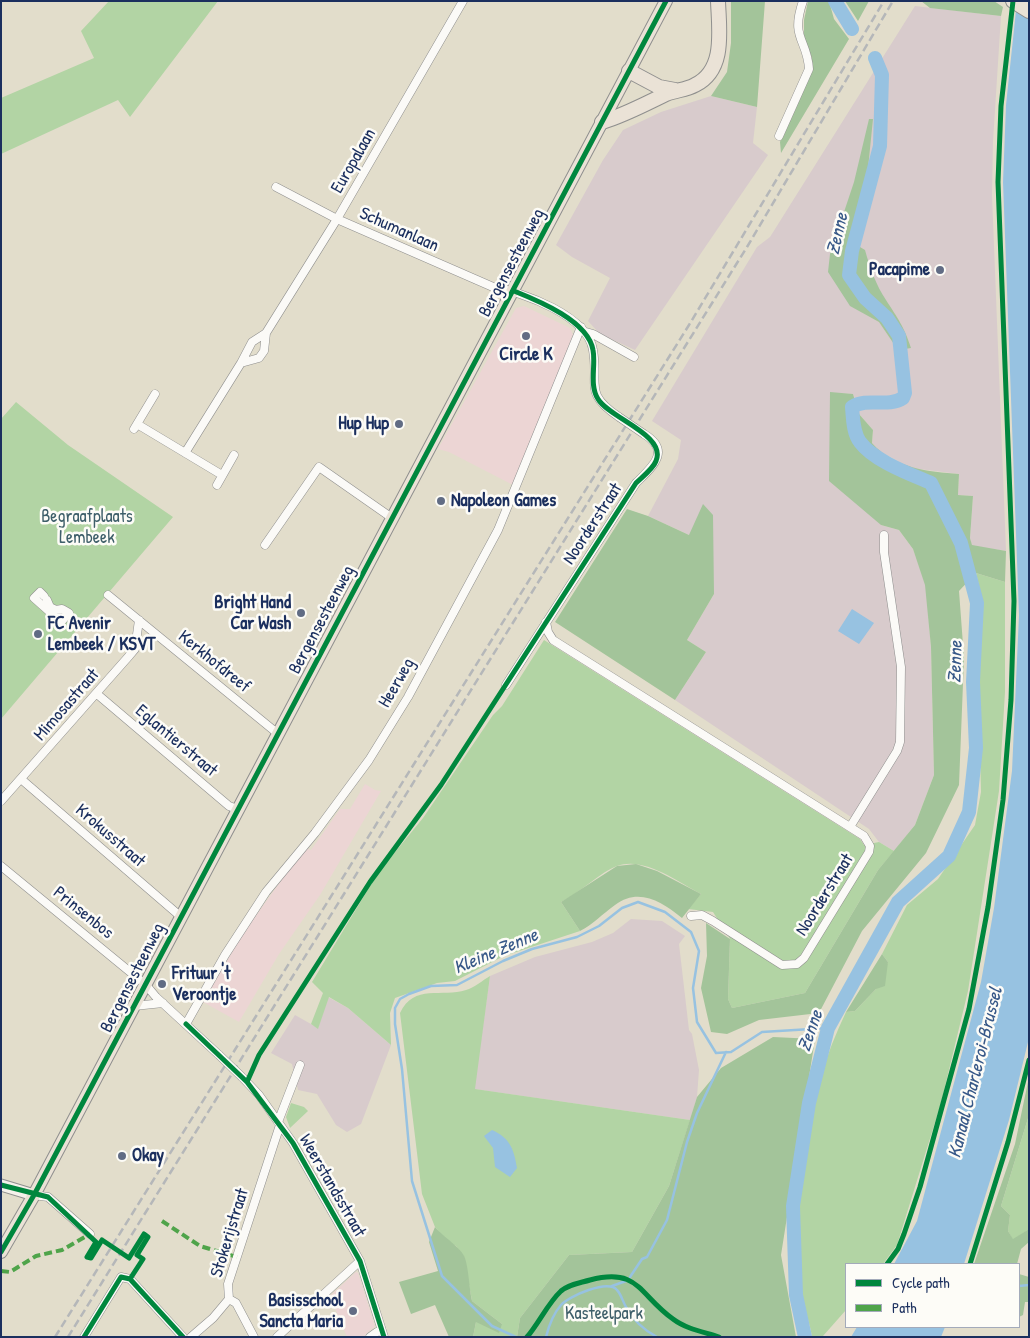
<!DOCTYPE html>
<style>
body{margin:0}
#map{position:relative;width:1030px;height:1338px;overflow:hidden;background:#e2ddcb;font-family:"Patrick Hand",sans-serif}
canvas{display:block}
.frame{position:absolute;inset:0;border:2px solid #1b2f5e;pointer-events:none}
.legend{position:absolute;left:845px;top:1263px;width:175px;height:65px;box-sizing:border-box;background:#fdfcf7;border:1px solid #a3aaba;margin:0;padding:6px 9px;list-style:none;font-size:15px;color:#1b2f5e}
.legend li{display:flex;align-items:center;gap:10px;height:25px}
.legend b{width:25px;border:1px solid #a3aaba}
</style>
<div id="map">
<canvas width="1030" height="1338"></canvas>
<div class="frame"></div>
<ul class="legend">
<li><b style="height:6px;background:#00873e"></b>Cycle path</li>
<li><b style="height:6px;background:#4fa44a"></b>Path</li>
</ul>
</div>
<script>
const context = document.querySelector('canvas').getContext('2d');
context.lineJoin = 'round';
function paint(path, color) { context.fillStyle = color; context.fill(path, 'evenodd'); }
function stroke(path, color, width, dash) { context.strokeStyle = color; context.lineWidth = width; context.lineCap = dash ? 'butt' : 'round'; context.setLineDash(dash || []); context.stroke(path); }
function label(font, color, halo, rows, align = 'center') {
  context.font = font + ' "Patrick Hand",sans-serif'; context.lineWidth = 5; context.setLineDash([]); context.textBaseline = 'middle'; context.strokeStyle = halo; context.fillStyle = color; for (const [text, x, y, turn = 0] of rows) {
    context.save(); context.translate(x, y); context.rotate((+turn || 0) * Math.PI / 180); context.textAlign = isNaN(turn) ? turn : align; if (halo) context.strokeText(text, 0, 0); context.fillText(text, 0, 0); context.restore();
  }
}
paint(new Path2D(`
 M524 306 570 328 573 335 548 401 513 485 449 452 438 449 516 308Z
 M365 784 375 790 381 791 320 895 279 954 239 1022 203 1002 240 938 290 868 305 848 311 850 340 809H350Z
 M356 1272 358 1273 375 1326 363 1337H347L330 1296Z`), '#ecd5d4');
paint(new Path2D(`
 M915 6 1001 16 993 141 992 195 1006 551 972 546 970 538 973 496 958 495 959 474 911 468 879 451 872 443 873 430 859 414 853 394 830 393 881 525 899 530 913 549 926 585 931 647 934 775 915 825 894 851 879 842 869 829 675 700 706 652 687 640 714 594 689 535 648 516 678 459 681 440 652 421 757 247 770 237Z
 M711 96 757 107 753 143 768 155 635 350 600 334 588 321 610 278 572 257 556 245 603 160 623 130 661 112Z
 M631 919 662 921 685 936 679 944 689 1030 692 1034 699 1070 697 1097 690 1120 474 1089 490 976 535 957 592 942 613 933Z
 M328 997 348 1008 391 1045 361 1124 347 1132 336 1125 317 1094 298 1090 292 1064 271 1053 295 1015 318 1028Z`), '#d8cbcc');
paint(new Path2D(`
 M109 1H218L130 117 118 100 1 154V98L94 58 81 31Z
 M16 402 68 445 173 517 1 719V419Z
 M976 573 1005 582V692L999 791 968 991 941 1103 897 1245 883 1264H846V1310L823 1336 812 1337C810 1322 803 1307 802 1293 790 1199 805 1097 846 1012L855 1011 876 989 888 962 882 954 907 905 938 879 975 825 981 792 978 676 982 617 980 590Z
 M544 640 860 839 864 845 879 842 894 851 878 870 805 993 732 1008 728 999 730 939 713 912 688 909 701 894C678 882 644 856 617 866 602 871 578 894 561 902L580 931 504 956 455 981 437 983 395 998 390 1013 391 1045 348 1008 329 997 318 1029 311 1024 323 993 312 982 378 873 423 818 493 715 502 706Z
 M490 976 475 1089 690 1120 669 1186 632 1252 569 1255 520 1318 517 1337H473L476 1322 502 1324 472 1301 464 1257 456 1246 448 1242 435 1227 422 1194 400 1013C414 983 442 998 466 990 474 988 483 980 490 976Z
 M291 1103 304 1107 308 1111 290 1128 286 1117Z
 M1029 1115V1229L1013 1240 1008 1231 1010 1215 1001 1206Z`), '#b2d4a4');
paint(new Path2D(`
 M731 1H765L757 107 711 96 727 72 731 43Z
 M808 1H829L834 19 849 39 781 153 780 142 785 127 812 71V58L804 39V20Z
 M845 1H869L858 21Z
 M921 1H994L1003 7 1001 16 930 8Z
 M869 119H873L866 188 855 244 865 250C870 268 876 285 886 300 898 319 904 326 911 348L898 350 879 322 850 306 828 272 830 254 854 182Z
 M830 392 853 394 859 414 873 430 872 443C894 468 929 472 959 474L958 495 973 496 970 538 972 545 1006 551 1005 582 976 573 959 591 964 658 959 785 926 853 862 931 819 1013 759 1020 727 1034 711 1032 701 988 707 956 706 923 730 939 728 999 732 1008 805 993 878 870 915 825 934 775 931 647 925 585 913 549 899 530 881 525 829 481Z
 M703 504 713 515 714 594 687 640 706 652 675 700 555 622 627 509 648 516 689 535Z
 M636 864 657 871 701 894 682 918C662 902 639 887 615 905 602 914 594 924 580 931L561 902 617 866Z
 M882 954 888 962 885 986 876 989 855 1011 846 1012Z
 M773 1037 815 1039 781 1255 796 1337H517L520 1318 569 1255 632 1252 669 1186 697 1097 721 1068Z
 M1029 1077V1115L1001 1206 1010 1215 1008 1231 1013 1239 1029 1229V1242L1021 1249 1017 1264H974L1015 1144Z
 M435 1227C442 1236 462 1248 465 1258 469 1271 469 1287 472 1301L502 1324 499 1333 476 1322 473 1337H449L435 1305 411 1314 399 1282 438 1271 429 1242Z
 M1019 1274 1029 1277V1302H1025L1023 1315 1019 1317Z`), '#a3c49a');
paint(new Path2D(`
 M1017 1H1029V1038L1009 1120 964 1264H894L917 1221 981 982 994 908 1012 771 1019 615 1003 182 1006 105Z
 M852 609 874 623 859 644 838 631Z
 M492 1130C510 1138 514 1149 517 1168L510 1177 495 1167 493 1148 484 1136Z
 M857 1327H945L941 1337H851Z`), '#97c2e1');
stroke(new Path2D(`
 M630 1277 642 1259 647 1257 667 1220 687 1142 697 1113 726 1052
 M612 1286 626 1281
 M1019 1286 1029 1285
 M516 1337 492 1326 442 1276 412 1181 402 1069 395 1024V1008L400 999 409 994 431 986 457 985 503 961 532 949 577 937 599 926 622 908 638 902 665 912 691 932 699 951 693 988 697 1022 716 1053 731 1052 762 1032 828 1028
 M546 1337C549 1325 553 1314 561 1305 569 1296 608 1279 617 1290 621 1294 623 1302 626 1307 633 1320 644 1330 657 1337`), '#97c2e1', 2.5);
stroke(new Path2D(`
 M835 1 852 29
 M805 1337 796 1295 793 1206 809 1103 828 1028 898 902 949 856 969 812 976 748 973 682 977 603 961 543 931 483C910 474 874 461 860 442 853 433 853 418 852 407 868 397 887 408 903 398L905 393 899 336 887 318 865 298 849 275 852 251 880 146 882 75 875 58`), '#97c2e1', 14);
const street = new Path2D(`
 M779 136 809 69C807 38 790 39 803 1
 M276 187 337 219 493 287C523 292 588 316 593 350 599 385 583 393 619 417
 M586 332 593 334 634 357
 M241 363 252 342 266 333 337 219 463 1
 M137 424 222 475
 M134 429 155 394
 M185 453 241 363 259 358 264 351 266 333
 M217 485 234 455
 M265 545 319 467 392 518
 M108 595 277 733
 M44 596 40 592 34 598 61 622 69 613 62 609 56 610
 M47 600 50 607 56 610
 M546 622 548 632 553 640 864 836 870 846 869 852 804 958 797 964 782 965 713 921 702 915 691 916
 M506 685 636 483C652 467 672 451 644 434
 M97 694 229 806 237 809
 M21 779 180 916
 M1 801 129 656 135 649 139 620
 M850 827 897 751 900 742 901 667 884 552V535
 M1 866 146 985 156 997 219 1055
 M134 1006 163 1003
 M186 1024 225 955 266 892 315 833 369 760 408 697 498 530 581 327
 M242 1077 259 1095 293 1143 360 1261 384 1337
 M278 1122 300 1065
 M34 1195 48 1197 90 1234
 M229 1299 236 1303 254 1337
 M84 1337 121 1277 130 1279 183 1337
 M191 1337 213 1318 229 1299 228 1284 280 1125
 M277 1337 360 1261
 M370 1337 377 1332`);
const secondary = new Path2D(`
 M1 1185 34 1195`);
const primary = new Path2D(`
 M1 1252 34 1195 666 1`);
const highway = new Path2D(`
 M1013 1 1029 11
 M629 71 659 87 675 90
 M602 122C625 115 645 104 666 94 676 90 686 90 695 85 726 70 719 30 718 1`);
stroke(street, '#8f8f8e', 9);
stroke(secondary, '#8f8f8e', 13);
stroke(primary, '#8f8f8e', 14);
stroke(highway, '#8f8f8e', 16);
stroke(street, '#fbfaf7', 8);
stroke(secondary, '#f5f1ea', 11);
stroke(primary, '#eae2d6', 12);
stroke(highway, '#eae2d6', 14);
stroke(new Path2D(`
 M55 1337 689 325 884 1
 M68 1337 747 247 893 1`), '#b5b7b9', 2.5, [8, 4]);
const streetBridge = new Path2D(`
 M619 417 644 434
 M219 1055 242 1077`);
stroke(streetBridge, '#8f8f8e', 9, []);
stroke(streetBridge, '#fbfaf7', 8);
stroke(new Path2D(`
 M162 1221 200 1246 237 1257
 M1 1271 10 1272 36 1256 62 1250 90 1234`), '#4fa44a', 4, [8, 4]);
stroke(new Path2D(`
 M186 1024 247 1082 293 1143 360 1261 384 1337
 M247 1082 259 1055 370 882 441 785 636 483C642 477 653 469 656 461 667 435 609 418 598 399 589 385 596 365 593 350 588 321 539 301 514 291
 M1 1185 48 1197 96 1242 87 1257 91 1258 102 1240 129 1258 144 1234 148 1237 137 1255 143 1259 130 1279
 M1 1252 34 1195 666 1
 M887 1264 898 1249 904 1234 920 1187 969 1009 988 907 1003 800 1011 700 1014 601 998 182 1001 106 1013 1
 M970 1264 1008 1142 1029 1060
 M130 1279 183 1337
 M84 1337 121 1277 130 1279
 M527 1337C539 1323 548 1303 561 1291 569 1284 580 1283 590 1280 639 1267 639 1295 673 1319 686 1329 704 1332 719 1337`), '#00873e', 5);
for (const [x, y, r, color] of [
 [940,270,5,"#616c84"],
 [526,336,5,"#616c84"],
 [399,424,5,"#616c84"],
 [441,501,5,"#616c84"],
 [301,613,5,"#616c84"],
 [38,634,5,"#616c84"],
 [162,984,5,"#616c84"],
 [122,1156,5,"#616c84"],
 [353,1311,5,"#616c84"]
]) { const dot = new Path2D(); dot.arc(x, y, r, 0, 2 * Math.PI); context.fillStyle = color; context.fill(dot); stroke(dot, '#fdfcf7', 2); }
label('18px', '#1b2f5e', '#fdfcf7', [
 ["Europalaan",354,161,-60],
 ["Schumanlaan",399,230,24],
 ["Bergensesteenweg",512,263,-62],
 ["Noorderstraat",593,524,-57],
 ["Bergensesteenweg",322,620,-62],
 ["Kerkhofdreef",214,662,39],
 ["Heerweg",397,683,-60],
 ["Mimosastraat",67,705,-49],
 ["Eglantierstraat",176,741,40],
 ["Krokusstraat",110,836,41],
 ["Noorderstraat",825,895,-58],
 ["Prinsenbos",83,913,39],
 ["Bergensesteenweg",133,978,-63],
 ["Weerstandsstraat",332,1186,60],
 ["Stokerijstraat",230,1233,-73]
]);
label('bold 18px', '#1b2f5e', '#fdfcf7', [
 ["Pacapime",930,270],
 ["Circle K",526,355,"center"],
 ["Hup Hup",389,424],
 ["Napoleon Games",451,501,"left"],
 ["Bright Hand",291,603],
 ["Car Wash",291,624],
 ["FC Avenir",48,624,"left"],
 ["Lembeek / KSVT",48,645,"left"],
 ["Frituur 't",172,974,"left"],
 ["Veroontje",172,995,"left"],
 ["Okay",132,1156,"left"],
 ["Basisschool",343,1301],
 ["Sancta Maria",343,1322]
], 'right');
label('18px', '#3d5e69', '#fdfcf7', [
 ["Begraafplaats",87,517],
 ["Lembeek",87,538],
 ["Kasteelpark",604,1314]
]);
label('italic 19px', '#375888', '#fdfcf7', [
 ["Zenne",838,234,-77],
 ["Zenne",956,662,-88],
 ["Kleine Zenne",496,952,-23],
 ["Zenne",811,1031,-71],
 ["Kanaal Charleroi-Brussel",976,1073,-76]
]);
</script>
